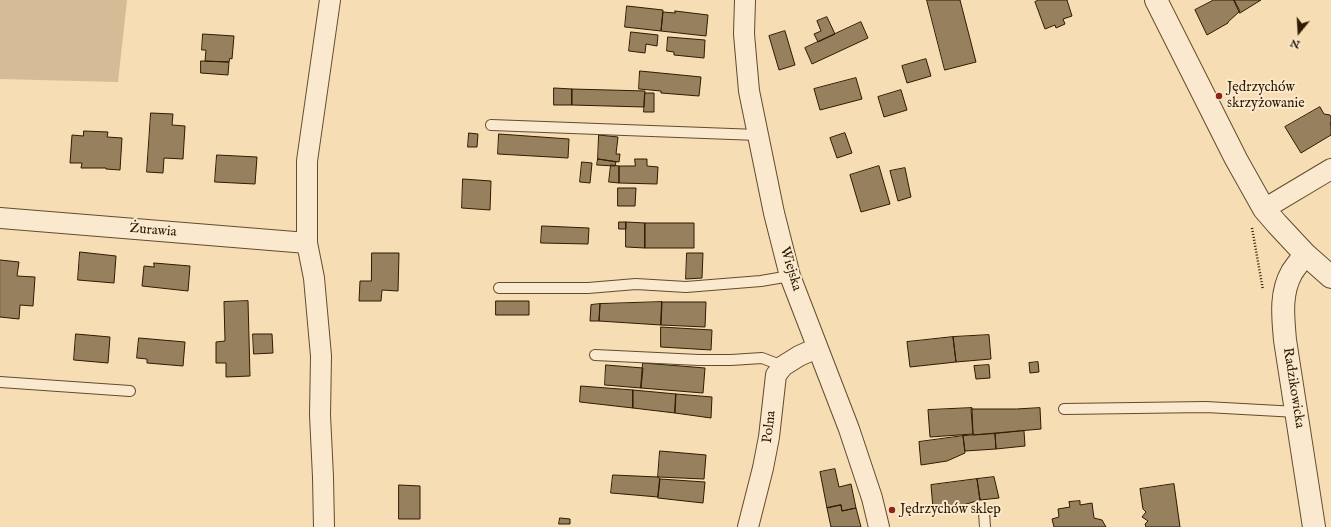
<!DOCTYPE html>
<meta charset="utf-8">
<style>
body{margin:0}
#map{position:relative;width:1331px;height:527px;overflow:hidden;background:#f7ddb4;font-family:"IM FELL English",serif}
canvas{display:block}
.north{position:absolute;left:1279px;top:12px;width:40px;height:40px;-webkit-text-stroke:3px #fae9ce;paint-order:stroke;rotate:198deg;font-size:11px;font-weight:700;line-height:16px;text-align:center;color:#2e1b01}
.north::after{content:'';display:block;margin:auto;width:14px;height:18px;background:#2e1b01;clip-path:polygon(50% 0,100% 100%,50% 72%,0 100%)}
</style>
<div id="map">
<canvas width="1331" height="527"></canvas>
<div class="north">N</div>
</div>
<script>
const context = document.querySelector('canvas').getContext('2d');
context.lineJoin = 'round';
function paint(path, color) { context.fillStyle = color; context.fill(path, 'evenodd'); }
function stroke(path, color, width, dash) { context.strokeStyle = color; context.lineWidth = width; context.lineCap = dash ? 'butt' : 'round'; context.setLineDash(dash || []); context.stroke(path); }
function label(font, color, halo, rows, align = 'center') {
  context.font = font + ' "IM FELL English",serif'; context.lineWidth = 4; context.setLineDash([]); context.textBaseline = 'middle'; context.strokeStyle = halo; context.fillStyle = color; for (const [text, x, y, turn = 0] of rows) {
    context.save(); context.translate(x, y); context.rotate((+turn || 0) * Math.PI / 180); context.textAlign = isNaN(turn) ? turn : align; if (halo) context.strokeText(text, 0, 0); context.fillText(text, 0, 0); context.restore();
  }
}
paint(new Path2D(`
 M0 0H127L118 82 0 79Z`), '#d5bc96');
const building = new Path2D(`
 M927 0H960L976 62 945 70Z
 M1039 0H1067L1072 16 1063 19 1065 24 1056 28 1055 25 1045 29 1035 2Z
 M1214 0H1234L1240 11 1228 22V23L1207 35 1195 10Z
 M1234 0H1261L1240 13Z
 M627 6 663 10 661 31 625 27Z
 M675 11 708 15 706 36 661 31 663 12 675 13Z
 M827 17 835 34 818 42 814 34 821 31 817 21Z
 M861 22 868 38 812 64 805 48Z
 M785 31 795 65 779 70 769 36Z
 M631 32 658 35 657 46 646 44 645 53 629 51Z
 M203 34 234 36 232 59 230 58 229 62 205 61 206 50H202Z
 M668 37 705 40 704 58 674 55V52L667 51Z
 M926 59 931 76 907 83 902 66Z
 M201 61 229 62 228 75 201 73Z
 M640 71 701 77 699 96 661 93V91L639 89Z
 M856 78 862 99 820 110 814 89Z
 M554 88 572 89V105H554Z
 M572 89 645 91 644 107 572 105Z
 M901 90 907 110 884 117 878 97Z
 M645 93H654V112H644Z
 M1320 107 1324 114 1330 115 1331 117V122L1330 123 1331 126V135L1301 153 1285 127Z
 M151 113 173 114 172 125 185 126 183 159 164 158 163 173 147 172Z
 M84 131 108 132 107 137 122 138 120 170 106 169V168H81L82 163H70L72 135 83 136Z
 M469 133 478 134 477 147H468Z
 M845 133 852 153 837 158 830 138Z
 M499 134 569 139 568 158 498 154Z
 M599 135 618 137 616 154H620L619 162 598 159Z
 M217 155 257 157 255 184 215 182Z
 M598 159 616 162 615 166 597 165Z
 M635 159H647V166L658 167 657 184 619 183V166H635Z
 M582 162 592 163 590 183 580 182Z
 M611 165 619 166V183L609 182Z
 M879 166 890 204 861 212 850 175Z
 M905 168 911 197 898 201 890 171Z
 M463 179 491 181 490 210 462 208Z
 M618 188H636L635 206H618Z
 M619 222H626V229H619Z
 M626 222 645 223V248L626 247Z
 M645 223H694V248H645Z
 M542 226 589 228 588 244 541 243Z
 M80 252 116 256 114 283 78 280Z
 M372 253H399L398 291 382 290 381 301H359L360 281H371Z
 M687 253H703L702 278 686 279Z
 M0 260 19 262 17 276 35 277 33 306 20 305 19 319 0 317Z
 M154 263 190 266 188 291 142 286 144 266 154 267Z
 M248 301 250 376 226 377V363H216V342L225 341 224 302Z
 M496 301H529V315H496Z
 M662 302 661 325 599 321 600 304Z
 M662 302H706L705 327 661 325Z
 M600 304 599 321H590L591 305Z
 M661 327 712 330 711 350 661 347Z
 M76 334 110 337 108 363 74 360Z
 M253 334H272L273 353 254 354Z
 M989 335 991 359 956 362 953 337Z
 M953 337 956 362 910 367 907 342Z
 M139 338 185 342 183 366 147 363V359L137 358Z
 M1038 362 1039 372 1030 373 1029 363Z
 M643 363 705 368 703 393 641 388Z
 M606 365 643 368 641 388 605 385Z
 M989 365 990 378 976 379 974 366Z
 M581 386 633 390V408L580 402Z
 M633 390 676 394 675 413 633 408Z
 M676 394 712 397 711 418 675 413Z
 M972 408 973 434 930 437 928 410Z
 M1040 408 1041 429 973 435 971 409H1016Z
 M1024 431 1025 446 996 449 995 434Z
 M995 434 996 449 965 451 963 436Z
 M963 436 965 453 947 461 921 465 919 442Z
 M660 451 706 455 704 479 658 477Z
 M835 469 839 487 851 484 856 508 842 511 841 505 827 508 820 472Z
 M613 475 658 477 660 479 658 497 611 493Z
 M994 477 999 498 980 500 977 479Z
 M660 479 705 482 703 503 658 498Z
 M977 479 980 500 963 505 933 508 931 485Z
 M1174 484 1180 527H1146L1145 524 1148 521 1142 517 1146 512 1143 509 1140 489Z
 M399 485 420 486V519H399Z
 M1080 501V505L1092 503 1094 518 1102 520 1106 527H1054L1052 519 1059 517 1058 509 1070 507 1069 502Z
 M841 505 842 511 856 508 861 527H831L827 508Z
 M560 518 570 519V524H559Z`);
paint(building, '#97805e');
stroke(building, '#2e1b01', 1);
const service = new Path2D(`
 M491 125 758 135
 M499 288H588L636 284 686 287 761 281 790 276
 M595 355 699 360H731L762 358 783 366
 M0 382 130 391
 M1064 409 1206 407 1297 412
 M984 512 985 527`);
const minor = new Path2D(`
 M745 0 744 34 749 91 774 213 790 276 849 429 872 498 879 527
 M1264 209 1331 169
 M0 218 307 243
 M324 527 323 477 320 415 321 356 314 278 307 243V161L330 0
 M748 527 763 468 769 437 776 375 783 366 799 356 817 348`);
const tertiary = new Path2D(`
 M1156 0 1236 159 1264 209 1277 224 1305 254 1331 277
 M1305 254C1301 260 1296 266 1292 272 1280 293 1283 317 1285 340L1314 527`);
stroke(service, '#604c2e', 12);
stroke(minor, '#604c2e', 22);
stroke(tertiary, '#604c2e', 24);
stroke(new Path2D(`
 M1252 228 1263 290`), '#2e1b01', 2.5, [1, 2]);
stroke(service, '#fae9ce', 10);
stroke(minor, '#fae9ce', 20);
stroke(tertiary, '#fae9ce', 22);
for (const [x, y, r, color] of [
 [1219,96,4,"#8f2418"],
 [892,510,4,"#8f2418"]
]) { const dot = new Path2D(); dot.arc(x, y, r, 0, 2 * Math.PI); context.fillStyle = color; context.fill(dot); stroke(dot, '#fae9ce', 1.5); }
label('14px', '#2e1b01', '#fae9ce', [
 ["Jędrzychów",1227,88],
 ["skrzyżowanie",1227,104],
 ["Jędrzychów sklep",900,510]
], 'left');
label('14px', '#2e1b01', '#fae9ce', [
 ["Żurawia",153,231,5],
 ["Wiejska",790,269,73],
 ["Radzikowicka",1293,388,81],
 ["Polna",770,427,-83]
]);
</script>
